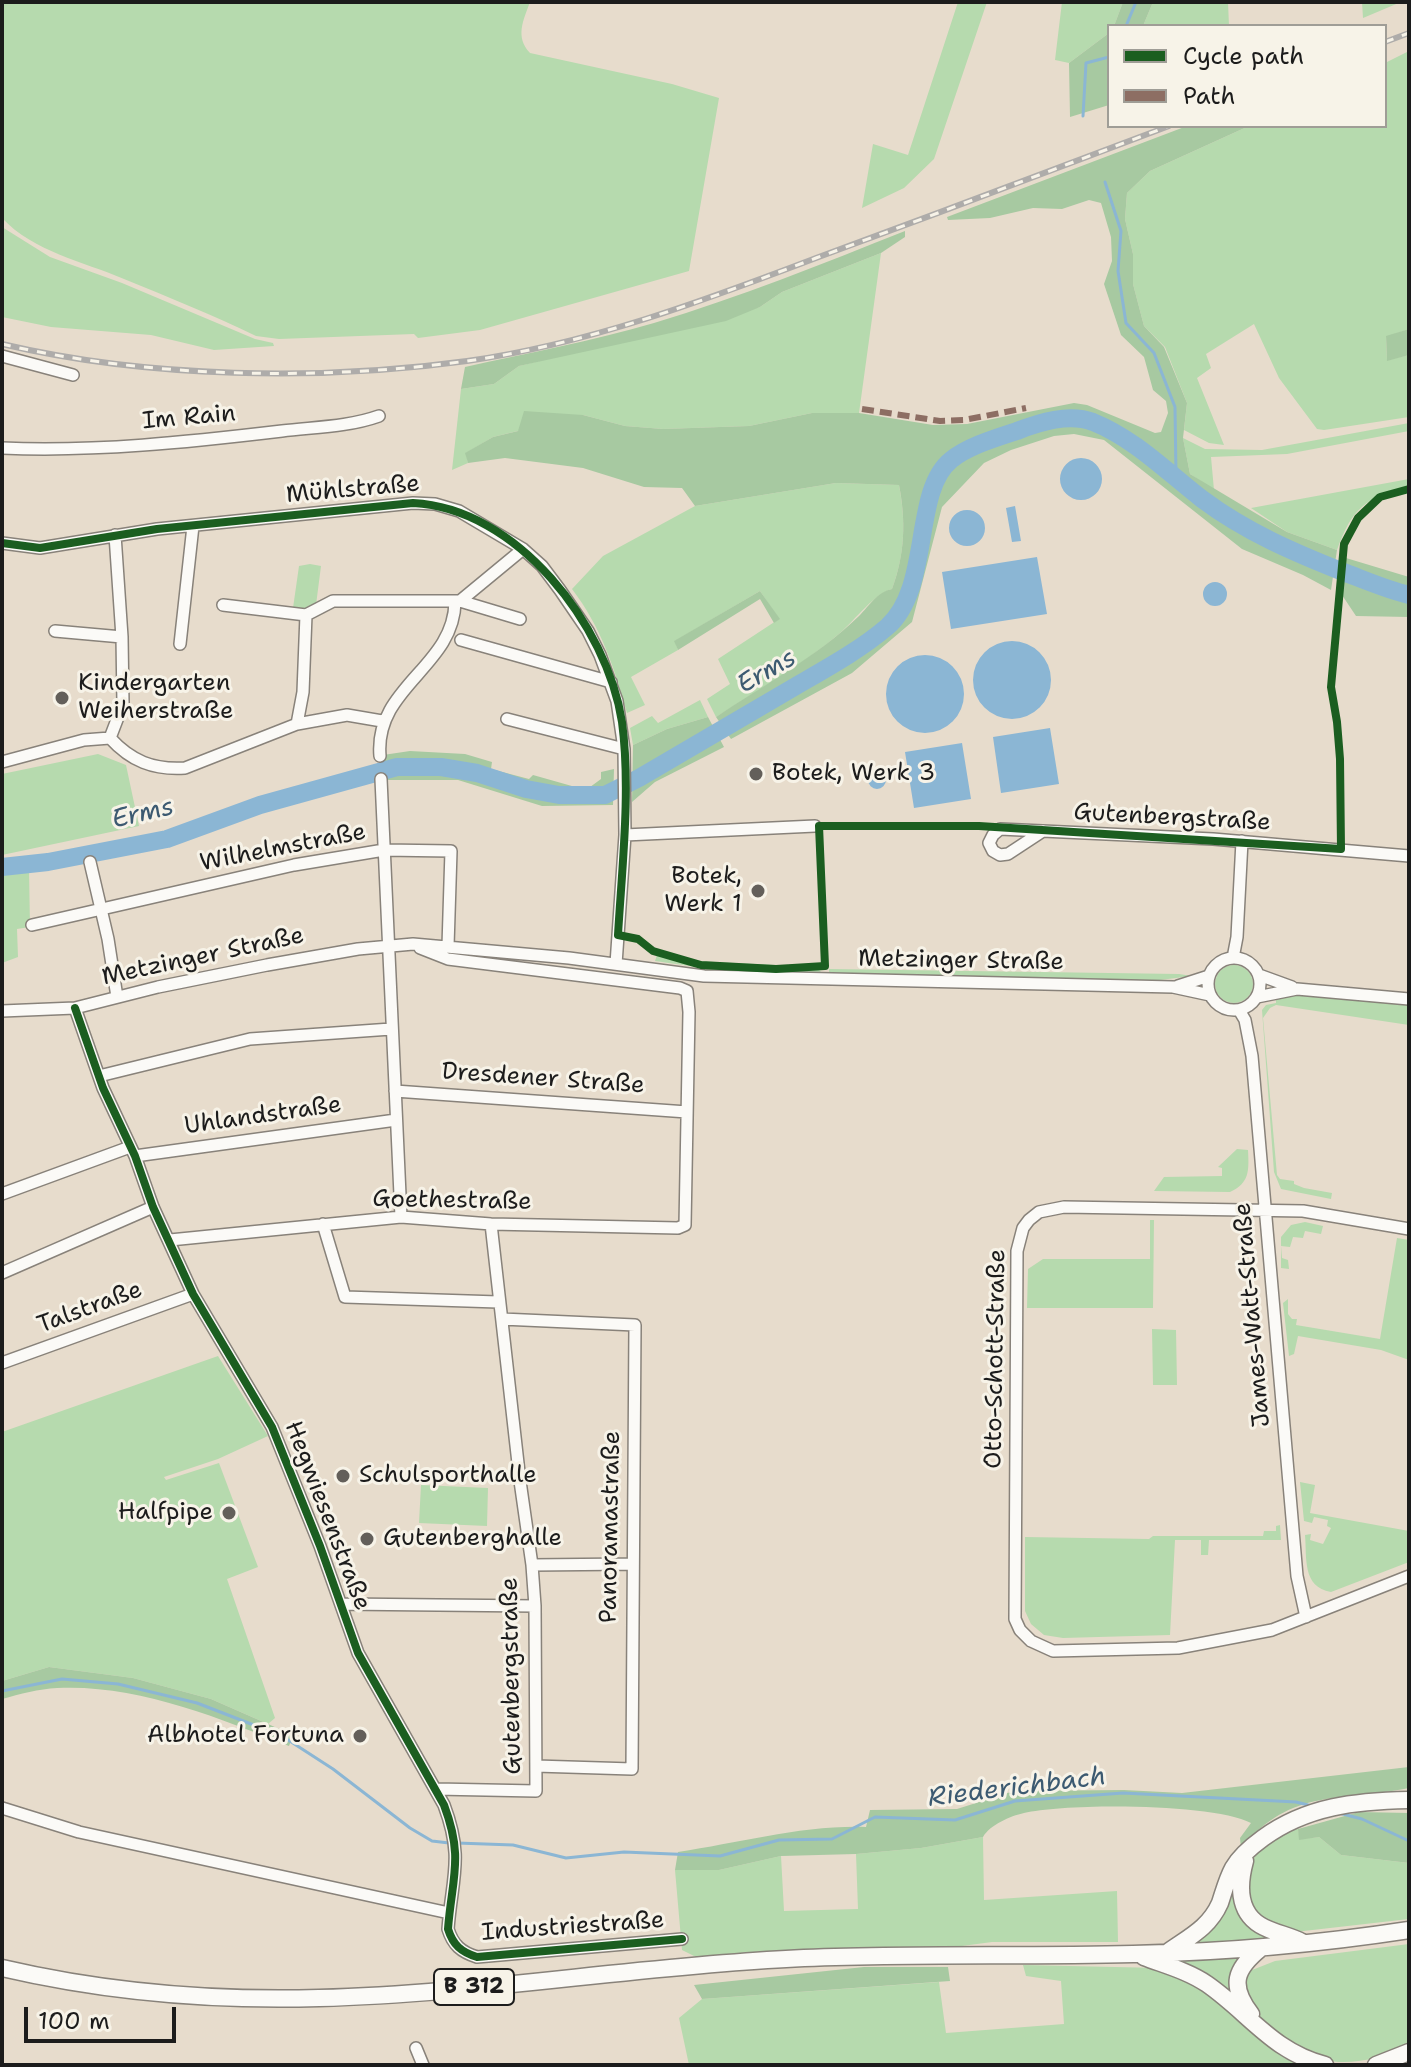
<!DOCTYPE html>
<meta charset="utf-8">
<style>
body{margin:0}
#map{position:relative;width:1411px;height:2067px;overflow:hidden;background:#e7dccc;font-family:"Shantell Sans",sans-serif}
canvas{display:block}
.frame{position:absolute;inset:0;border:4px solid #1c1c1c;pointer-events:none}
.legend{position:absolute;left:1107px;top:24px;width:280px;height:104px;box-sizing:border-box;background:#f7f3e8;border:2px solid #9f9d96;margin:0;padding:10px 14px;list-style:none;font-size:24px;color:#1c1c1c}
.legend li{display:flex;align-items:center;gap:16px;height:40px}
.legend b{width:40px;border:2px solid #9f9d96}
.scale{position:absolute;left:24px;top:2007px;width:152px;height:36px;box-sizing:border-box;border:4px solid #1c1c1c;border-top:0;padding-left:10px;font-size:24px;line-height:28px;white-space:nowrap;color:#1c1c1c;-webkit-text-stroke:6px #f7f3e8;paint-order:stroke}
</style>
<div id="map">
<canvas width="1411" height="2067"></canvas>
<div class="frame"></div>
<ul class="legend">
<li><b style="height:10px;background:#1b5e20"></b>Cycle path</li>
<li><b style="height:10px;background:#8d6e63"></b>Path</li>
</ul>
<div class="scale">100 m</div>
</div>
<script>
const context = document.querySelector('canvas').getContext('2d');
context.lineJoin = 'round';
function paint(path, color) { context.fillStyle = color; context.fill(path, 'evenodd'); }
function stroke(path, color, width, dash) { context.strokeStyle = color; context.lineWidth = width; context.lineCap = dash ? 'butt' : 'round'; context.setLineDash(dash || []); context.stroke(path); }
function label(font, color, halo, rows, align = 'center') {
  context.font = font + ' "Shantell Sans",sans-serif'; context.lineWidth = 6; context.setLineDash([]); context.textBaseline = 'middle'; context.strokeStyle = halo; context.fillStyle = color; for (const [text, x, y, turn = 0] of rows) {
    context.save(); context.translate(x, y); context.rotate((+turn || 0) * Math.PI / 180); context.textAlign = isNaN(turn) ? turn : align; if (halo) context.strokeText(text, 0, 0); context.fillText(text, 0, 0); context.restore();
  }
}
paint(new Path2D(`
 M2 2H530C523 21 515 37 530 53L672 84 719 98 689 271 480 330 418 338 414 334 279 339 256 336C213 315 168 297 124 279 82 261 34 252 2 218Z
 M958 2H987L934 159 904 188 862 208 873 144 908 155Z
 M1062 2H1123L1114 26H1109V33L1069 63 1055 60Z
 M1153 2H1228L1229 26H1143Z
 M1362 2H1401L1363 18Z
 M1409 51V329L1386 337 1387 360 1409 355V417L1324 430 1317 429 1279 378 1254 324 1206 354 1211 368 1197 378 1224 445 1209 443 1184 430 1187 403 1165 347 1144 326 1133 284V254L1125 219 1127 193 1150 171 1249 126H1385V63Z
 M2 227 50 257 122 283 255 339 273 343 274 346 214 350 151 335 51 327 2 317Z
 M881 253 859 413H812L749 426 663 429 625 426 583 415 493 437 466 453 468 463 452 470 461 389 494 384 519 366 760 307 782 292Z
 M1409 423V431L1287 454 1211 457 1214 490 1190 474 1183 438 1205 449 1262 450Z
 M1409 479V487C1366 497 1352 508 1337 550L1287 532 1251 508Z
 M836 483 899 485C906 522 905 554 892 589 875 593 855 620 840 633 803 665 758 690 716 717L707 699 730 684 718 659 779 619 760 591 675 641 678 650 631 677 645 705 627 713C614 667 601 627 572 589L603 556 695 506Z
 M310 564 321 566 316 605 302 609 293 608 299 566Z
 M700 700 708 717 667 729 633 745 630 728 652 716 658 723Z
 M98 754 126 765 139 826 2 855V774Z
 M29 868 30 927 17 929 18 957 2 963V872Z
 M657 955 697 965 776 970 816 967 821 972C792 982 690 966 655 961Z
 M695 961 796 966 703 963Z
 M1215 984a19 19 0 1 1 38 0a19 19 0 1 1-38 0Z
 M829 969 1179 974 1192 976 1152 981 829 974Z
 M1309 994 1409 1004V1025L1276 1005 1270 1008 1263 1018 1277 1175 1280 1179 1294 1181V1184L1304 1188 1332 1193 1331 1199 1281 1189 1274 1172 1262 1010 1266 1005 1276 1003V997Z
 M1237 1149 1248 1150C1249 1170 1250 1183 1230 1192L1154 1191 1164 1177 1222 1176V1168L1218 1167Z
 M1150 1220H1154L1153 1308H1027L1028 1269 1043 1259H1150Z
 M1305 1222 1323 1226 1321 1234 1305 1231 1303 1238 1293 1237 1290 1247 1281 1246 1282 1258 1288 1260 1289 1269 1281 1268V1237L1291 1225Z
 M1397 1238 1409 1240V1360L1381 1350 1298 1336 1294 1354 1289 1356 1283 1303 1288 1299V1314L1292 1319H1297L1296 1325 1380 1339Z
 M1152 1329 1176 1330 1177 1385H1153Z
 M218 1356 268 1436 218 1459 164 1477 166 1480 219 1463 258 1567 227 1579 275 1718 268 1724 211 1699 133 1678 49 1667 2 1681V1432Z
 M1300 1482 1315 1485 1310 1513 1409 1531V1562L1331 1592C1302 1587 1307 1558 1305 1535L1311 1534 1310 1540 1323 1544 1331 1528 1327 1526 1328 1520 1314 1517 1312 1523 1304 1521Z
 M421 1485 488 1488 487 1526 419 1523Z
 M1280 1525 1281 1540H1209L1208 1555H1201V1540H1175L1170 1635 1063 1638 1044 1635 1031 1624 1025 1611V1537L1149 1539 1153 1536H1263L1264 1531H1276V1526Z
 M1298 1829 1300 1839 1319 1837 1341 1855 1409 1863V1919L1295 1932 1274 1929 1251 1911 1246 1869C1259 1850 1274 1831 1298 1829Z
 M983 1837 984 1900 1117 1891 1118 1942H992L947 1948 821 1950 696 1957 682 1950 675 1870H719L781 1856 784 1911 858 1909 856 1854 921 1848Z
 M1233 1879 1236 1890 1276 1938 1193 1945Z
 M1409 1944V2045C1386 2056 1364 2063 1338 2062 1302 2059 1233 2013 1247 1972L1275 1961Z
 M1240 1957 1238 2006 1170 1961Z
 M1023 1965 1161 1968 1219 1998 1247 2028 1282 2055 1301 2065H689L679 2018 702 1999 939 1982 946 2033 1064 2024 1061 1981 1026 1976Z`), '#b6daae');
paint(new Path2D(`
 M1123 2H1153L1143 26H1114Z
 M1109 33V105L1070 117 1069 63Z
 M1187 126H1249L1150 171 1127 193 1125 219 1133 254V284L1144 326 1164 347 1187 403 1183 438 1190 474 1287 532 1337 550 1331 590 1303 575 1242 549 1104 440 1074 434 1054 436 1011 450 984 463 942 507 912 622 852 673 731 739 716 717C764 685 818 656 859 616 870 605 877 592 892 589 905 554 906 521 899 485L836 483 695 506 682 488 644 487 583 468 505 458 468 463 465 453 493 437 518 431 524 411 583 415 625 426 663 429 749 426 812 413H859L933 425 967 424 1074 403 1087 405 1155 433 1161 432 1168 413 1166 401 1153 390 1144 357 1121 335 1104 284 1112 261 1111 237 1101 203 1089 200 1062 209 1033 208 990 218 948 220 947 217Z
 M905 231V237L881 253 782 292 760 307 726 321 519 366 494 384 461 389 465 367C528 353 592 341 654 323 740 297 822 264 905 231Z
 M1409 329V355L1387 361 1386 336Z
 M1346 558 1409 577V617L1356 616 1342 595Z
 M760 591 780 619 774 623 760 599 678 650 674 641Z
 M708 717 724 747 655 782 632 802 633 745 667 729Z
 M410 751 465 754 492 762 491 769 529 779 533 775 586 790 601 779V772L614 769 613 805 542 806 458 780H383V755Z
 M49 1667 133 1678 211 1699 293 1735 289 1746C217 1717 136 1684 57 1688 39 1689 20 1694 2 1699V1681Z
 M1409 1767V1788C1340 1802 1293 1787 1241 1848L1240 1838 1251 1823C1214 1803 1066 1803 1024 1813 1010 1816 990 1825 983 1837L921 1848 856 1854 781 1856 719 1870H675L678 1852C740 1843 802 1825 866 1827L870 1810 957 1809 1014 1791 1124 1790 1182 1793Z
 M1359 1812 1409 1813V1863L1341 1855 1319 1837 1299 1840 1298 1829Z
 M864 1967H948L950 1981 702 1999 694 1985Z`), '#a7c9a1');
paint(new Path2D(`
 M1060 479a21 21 0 1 1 42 0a21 21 0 1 1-42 0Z
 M1015 506 1021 541 1012 542 1006 508Z
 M949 528a18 18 0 1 1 36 0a18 18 0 1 1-36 0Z
 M1037 557 1047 614 951 629 942 572Z
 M1203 594a12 12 0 1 1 24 0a12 12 0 1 1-24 0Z
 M973 680a39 39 0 1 1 78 0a39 39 0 1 1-78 0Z
 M886 694a39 39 0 1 1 78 0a39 39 0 1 1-78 0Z
 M1050 728 1059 784 1001 793 993 737Z
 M962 743 971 799 914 808 905 752Z
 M868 780a9 9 0 1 1 18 0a9 9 0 1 1-18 0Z`), '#8bb6d4');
stroke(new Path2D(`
 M1126 26 1136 2
 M1083 116 1086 63 1109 57
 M1105 182 1121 231 1118 271 1126 323 1154 353 1175 407 1176 476
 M2 1691 62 1679 118 1684 197 1703 282 1736 333 1769 410 1828 432 1841 449 1843
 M1339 1813 1362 1819 1409 1841
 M457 1843 513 1845 566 1858 624 1852 720 1856 779 1840 832 1839 875 1817 955 1820 1015 1801 1123 1793 1296 1802 1312 1806`), '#8bb6d4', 3);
stroke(new Path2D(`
 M2 867 48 862 167 839 260 805 397 767H441L477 773 526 789 559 795H605L639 778C691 747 744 717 796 686 827 668 860 650 887 627 932 588 912 491 951 460 968 446 996 438 1017 431 1040 422 1069 413 1093 422 1135 439 1167 472 1202 499 1246 532 1295 553 1346 573 1367 581 1388 590 1409 595`), '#8bb6d4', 18);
const minor = new Path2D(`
 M2 356 73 375
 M2 448C96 452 189 442 282 431 315 427 348 427 379 416
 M2 543 40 548 157 529 413 503 435 504 459 511 523 549 542 566 560 590 588 631 600 655 617 701 624 749 625 835 616 964
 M460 601 520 619
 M223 605 306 615
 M55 631 122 637
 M461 640 611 682
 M180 644 193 526
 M507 719 624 749
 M297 724 347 715 382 721
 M110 738C131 761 153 770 185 768L297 724 303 692 306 615 333 601H460L523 549
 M110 738 123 704 122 637 115 535
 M380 756C374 687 454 667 455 602
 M2 762 84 740 110 738
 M381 779 401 1217
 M1043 831 1008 854 1000 855 993 851 989 843 993 835 1000 829 1213 839 1409 856
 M625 835 815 826
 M90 862 108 939 117 997
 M32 925 294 865 384 850 451 851 448 946
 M1233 958 1237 937 1242 841
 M1208 984a26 26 0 1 1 52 0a26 26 0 1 1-52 0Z
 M1259 975 1292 987
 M1178 986 1209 976
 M1257 997 1297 989 1409 999
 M75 1008 103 1088 135 1156 153 1207 193 1294 272 1427 320 1546 358 1653 444 1805C464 1858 452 1877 448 1929 453 1945 461 1952 477 1957L682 1939
 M1239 1010 1245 1020 1252 1056 1297 1576 1306 1617
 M2 1011 75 1008 158 987 267 965 358 949 413 944 569 958 704 976 1173 987 1210 995
 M99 1076 250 1039 391 1029
 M395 1091 687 1112
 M135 1156 396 1120
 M2 1194 130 1147
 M323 1224 345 1297 498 1302
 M1409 1229 1303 1211 1064 1207 1039 1212 1029 1220 1023 1228 1017 1251 1015 1619 1020 1630 1031 1641 1053 1651 1178 1648 1272 1630 1409 1576
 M170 1240 401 1217 491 1224 678 1228 685 1225 689 1012 687 991 680 988 448 959 420 948
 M2 1273 153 1207
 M502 1319 635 1325 632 1769 536 1766
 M2 1363 193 1294
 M532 1565 633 1564
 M341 1604 535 1606
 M436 1789 536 1791 535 1606 532 1565 520 1481 491 1224
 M2 1808 79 1832 449 1913
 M416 2048 423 2065`);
const highway = new Path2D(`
 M1245 1861C1239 1883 1237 1911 1260 1925 1273 1933 1289 1935 1302 1942
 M1168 1952C1189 1937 1209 1928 1220 1903 1224 1891 1227 1879 1233 1868 1240 1856 1252 1846 1263 1838 1307 1806 1356 1801 1409 1800
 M1144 1957C1165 1965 1188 1971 1207 1984 1250 2014 1272 2051 1325 2065
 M2 1968C105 1992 213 2001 319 1998 475 1994 630 1967 786 1959 901 1953 1018 1957 1133 1954 1226 1952 1318 1944 1409 1930
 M1251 2014C1229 1985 1235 1969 1261 1948
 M1376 2065 1409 2052`);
stroke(minor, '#88827a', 14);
stroke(highway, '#88827a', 19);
stroke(minor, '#fbfaf7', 11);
stroke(highway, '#fbfaf7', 16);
const rail = new Path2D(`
 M1385 42 1409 33
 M2 344C146 378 321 381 467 361 588 344 703 301 816 258 934 215 1052 170 1169 126`);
stroke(rail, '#aeacaa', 6);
stroke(rail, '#f7f3e8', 3, [9]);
stroke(new Path2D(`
 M862 409 940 421 964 420 1026 408`), '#8d6e63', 6, [12, 6]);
stroke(new Path2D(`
 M2 543 40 548 157 529 413 503C517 508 607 625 622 722 631 789 622 867 618 935L638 939 653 951 701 965 776 969 825 966 819 826H979L1341 849 1340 759 1337 722 1331 687 1344 544 1358 518 1380 497 1409 489
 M75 1008 103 1088 135 1156 153 1207 193 1294 272 1427 320 1546 358 1653 444 1805C464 1858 452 1877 448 1929 453 1945 461 1952 477 1957L682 1939`), '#1b5e20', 8);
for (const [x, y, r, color] of [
 [62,698,8,"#635f5a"],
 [756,774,8,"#635f5a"],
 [758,891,8,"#635f5a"],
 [343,1476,8,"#635f5a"],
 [229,1513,8,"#635f5a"],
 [367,1539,8,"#635f5a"],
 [360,1736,8,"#635f5a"]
]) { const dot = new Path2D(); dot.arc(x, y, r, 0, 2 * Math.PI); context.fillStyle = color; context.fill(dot); stroke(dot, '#f7f3e8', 3); }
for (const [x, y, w] of [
 [474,1987,80]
]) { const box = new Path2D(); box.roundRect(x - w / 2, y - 18, w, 36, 6); context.fillStyle = '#f7f3e8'; context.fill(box); stroke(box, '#1c1c1c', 2); }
label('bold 22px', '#1c1c1c', null, [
 ["B 312",474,1987]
]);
label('24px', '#1c1c1c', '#f7f3e8', [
 ["Im Rain",189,418,-5],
 ["Mühlstraße",353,490,-5],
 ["Gutenbergstraße",1172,818,3],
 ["Wilhelmstraße",283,848,-11],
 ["Metzinger Straße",203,957,-12],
 ["Metzinger Straße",961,961,1],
 ["Dresdener Straße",543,1079,4],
 ["Uhlandstraße",263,1116,-8],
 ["Goethestraße",452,1201,1],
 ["Talstraße",90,1308,-20],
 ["James-Watt-Straße",1253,1315,-95],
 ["Otto-Schott-Straße",996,1359,-89],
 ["Hegwiesenstraße",327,1516,69],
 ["Panoramastraße",611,1527,-89],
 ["Gutenbergstraße",512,1676,-91],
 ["Industriestraße",573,1927,-4]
]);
label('24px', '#1c1c1c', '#f7f3e8', [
 ["Kindergarten",78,684],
 ["Weiherstraße",78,712],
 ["Botek, Werk 3",772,774],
 ["Botek,",742,877,"right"],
 ["Werk 1",742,905,"right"],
 ["Schulsporthalle",359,1476],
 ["Halfpipe",213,1513,"right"],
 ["Gutenberghalle",383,1539],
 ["Albhotel Fortuna",344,1736,"right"]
], 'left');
label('italic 26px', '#3c5a71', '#f7f3e8', [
 ["Erms",767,672,-30],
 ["Erms",143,814,-13],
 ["Riederichbach",1017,1788,-7]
]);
</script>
